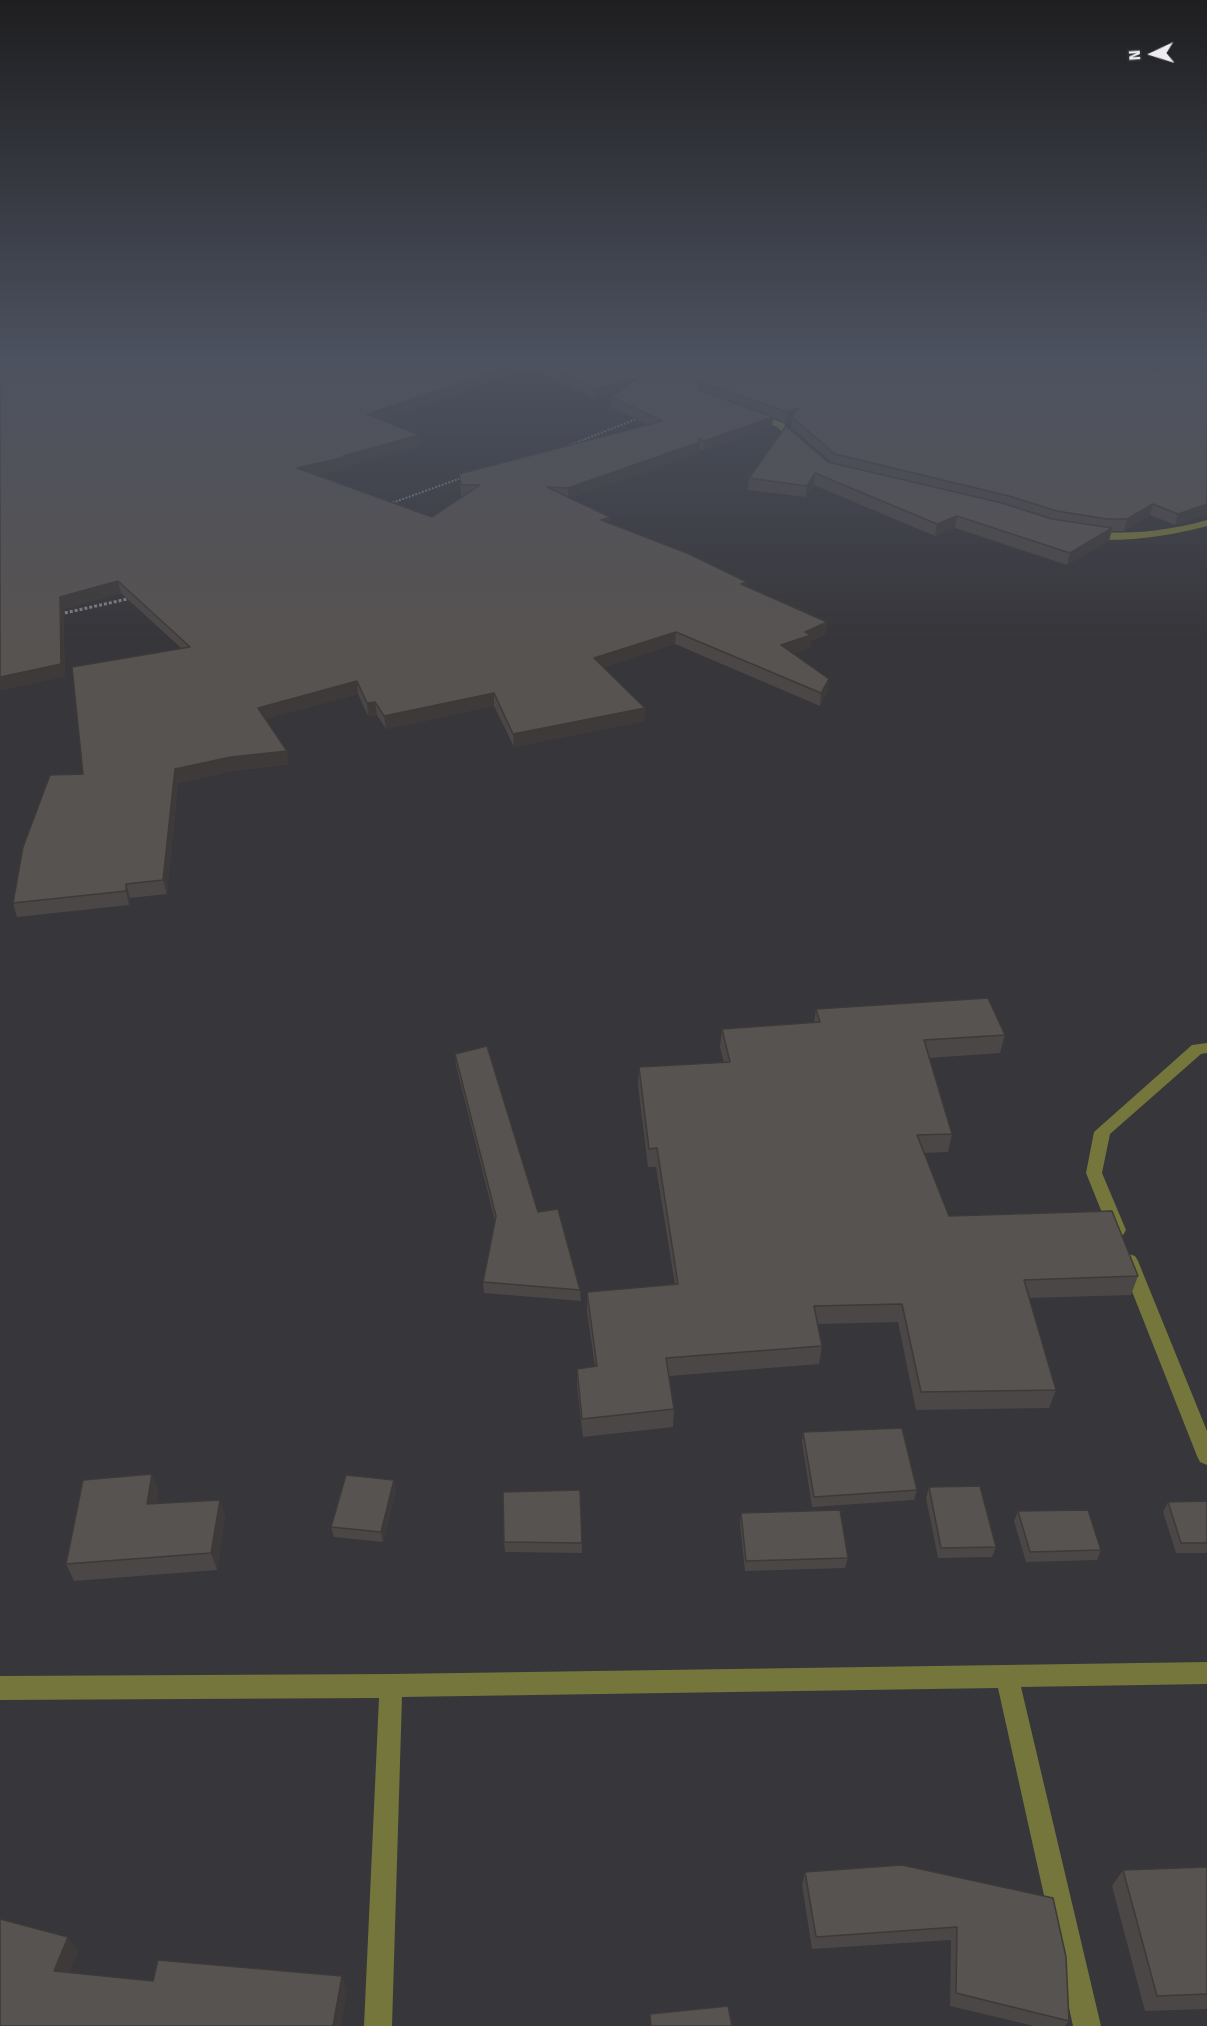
<!DOCTYPE html>
<style>
body{margin:0}
#map{position:relative;width:1207px;height:2026px;overflow:hidden;background:#37363a;font-family:"Fira Sans",sans-serif}
canvas{display:block}
.north{position:absolute;left:1123px;top:24px;width:60px;height:60px;-webkit-text-stroke:4px #2d2c30;paint-order:stroke;rotate:266deg;font-size:16px;font-weight:700;line-height:24px;text-align:center;color:#ededef}
.north::after{content:'';display:block;margin:auto;width:21px;height:27px;background:#ededef;clip-path:polygon(50% 0,100% 100%,50% 72%,0 100%)}
</style>
<div id="map">
<canvas width="1207" height="2026"></canvas>
<div class="north">N</div>
</div>
<script>
const context = document.querySelector('canvas').getContext('2d');
context.lineJoin = 'round';
function stroke(path, color, width, dash) { context.strokeStyle = color; context.lineWidth = width; context.lineCap = dash ? 'butt' : 'round'; context.setLineDash(dash || []); context.stroke(path); }
function paint(path, color) { context.fillStyle = color; context.fill(path, 'evenodd'); }
stroke(new Path2D(`
 M565 447 639 418
 M389 504 464 477`), '#7e7e81', 2, [2, 1.5]);
stroke(new Path2D(`
 M60 614 132 598`), '#7e7e81', 3, [3, 2]);
paint(new Path2D(`
 M754 413 783 423 803 442 796 444 777 427 751 417 750 415Z
 M1207 520V526C1183 533 1106 548 1085 534L1090 531C1131 535 1167 531 1207 520Z
 M1207 1043V1053L1201 1054 1110 1134 1102 1173 1126 1230 1123 1235 1117 1237 1111 1235 1086 1173 1094 1132 1192 1045Z
 M1129 1254 1135 1256 1138 1261 1207 1431V1465L1200 1462 1197 1456 1120 1261 1123 1256Z
 M1207 1662V1684L1021 1687 1101 2026H1073L998 1688 402 1697 392 2026H364L379 1698 0 1700V1676L391 1674Z`), '#74763c');
paint(new Path2D(`
 M0 361H1162L1148 372H1154L1207 361V514L1175 525 1150 515 1124 531H1112L1109 540 1067 565 955 528 935 536 814 485 806 497 748 490 749 478 828 462 832 463 791 427 792 420 786 423 773 418 772 427 703 451 699 449V453L570 498 610 517V524L747 587 827 622 825 634 811 641 810 648 793 653 829 679 828 691 820 706 675 644 604 667 645 708V721L514 747 494 706 386 729 377 715 368 716 358 694 265 719 289 764 233 771 178 783 167 894 130 898 129 905 17 917 13 903 83 774 181 648 121 593 63 609 65 677ZM531 368 595 399 615 394 611 397V407L648 425 459 474 461 496H464L432 517 316 475 346 468V466L420 446 419 435 381 420Z
 M816 1009 1005 1035 1000 1053 929 1058 952 1134 948 1152 924 1153 949 1216 1138 1276 1131 1295 1029 1298 1056 1390 1049 1408 916 1410 898 1322 818 1324 822 1346 819 1364 669 1376 674 1409 673 1427 583 1437 577 1387V1369L595 1367 587 1311V1292L675 1285 656 1167H648L638 1085 639 1067 724 1063 720 1047 722 1029 814 1022Z
 M455 1054 538 1212 580 1290 581 1301 484 1293 483 1282 495 1221 456 1065Z
 M803 1432 917 1490 914 1500 812 1507 802 1442Z
 M152 1474 158 1491 156 1504 220 1500 225 1517 217 1570 74 1581 66 1564Z
 M929 1487 996 1547 992 1557 938 1558 926 1498Z
 M396 1490 383 1542 334 1537 331 1527Z
 M580 1490 582 1553 505 1552 504 1542Z
 M1207 1501V1553H1176L1163 1512 1168 1502Z
 M1018 1511 1101 1550 1097 1560 1026 1562 1014 1521Z
 M741 1513 848 1558 845 1568 745 1571 740 1524Z
 M902 1865 1069 2021 1065 2026H1034L950 2006 951 1940 812 1949 802 1885 805 1872Z
 M1207 1867V2009L1145 2011 1112 1886 1123 1870Z`), '#4b4746');
paint(new Path2D(`
 M525 361H531V368L368 425 367 414Z
 M1152 361H1162L1145 374 1147 364Z
 M640 377V387L595 399V389Z
 M798 408 792 417V421L786 423 787 412Z
 M773 417 772 427 703 451 704 441Z
 M419 435 420 446 346 466V468L299 479 297 468Z
 M700 442 699 453 568 499V488Z
 M815 473 814 485 806 497 807 486Z
 M1153 504 1150 515 1124 531 1127 519Z
 M1207 504V514L1175 525 1178 514Z
 M957 516 955 528 935 536 937 524Z
 M610 517V528L601 520Z
 M1112 528 1109 540 1067 565 1070 553Z
 M118 581 121 593 63 609 65 677 0 691V677L60 597Z
 M747 582 746 594 741 584Z
 M827 622 825 634 811 641 810 648 780 657 781 645Z
 M676 632 675 644 594 671V658Z
 M829 679 828 691 820 706 821 693Z
 M357 681 358 694 260 721 258 708Z
 M494 693V706L386 729 384 716Z
 M375 702 377 715 368 716 367 703Z
 M645 708V721L514 747 513 734Z
 M287 751 289 764 233 771 178 783 167 894 163 880 175 769 231 757Z
 M126 884 130 898 129 905 126 891Z
 M152 1474 158 1491 154 1521 147 1504Z
 M394 1480 396 1490 383 1542 381 1532Z
 M220 1500 225 1517 217 1570 211 1553Z
 M68 1937 79 1951 65 1985 54 1971Z
 M342 1976 348 1990 341 2026H333Z`), '#3d3a39');
const building = new Path2D(`
 M0 361H525L367 414 419 435 343 456 345 457 297 468 432 517 480 485H461L459 474 662 421 611 397 640 377 595 389 535 361H1152L1147 364V372H1154L1168 361H1207V504L1178 514 1153 504 1127 519H1107L1057 511 1009 496 835 454 792 417 798 408 787 412 699 382 700 390 773 417 704 441 698 438 700 442 568 488 547 487 610 517 601 520 687 553 747 582 741 584 827 622 805 632 811 635 781 645 829 679 821 693 676 632 594 658 645 708 513 734 494 693 384 716 375 702 367 703 357 681 258 708 287 751 231 757 175 769 163 880 126 884V891L13 903 23 847 50 775 83 774 72 667 190 647 118 581 60 597 61 664 0 677Z
 M786 426 828 462 1002 503 1052 519 1112 528 1070 553 957 516 937 524 815 473 807 486 749 478Z
 M988 998 1005 1035 924 1040 952 1134 917 1135 949 1216 1112 1211 1138 1276 1024 1280 1056 1390 921 1392 902 1304 814 1306 822 1346 666 1358 674 1409 582 1419 577 1369 597 1366 587 1292 678 1284 657 1148 649 1149 639 1067 730 1062 722 1029 820 1022 816 1009Z
 M487 1046 538 1212 558 1209 580 1290 483 1282 496 1216 455 1054Z
 M902 1428 917 1490 814 1497 803 1432Z
 M152 1474 147 1504 220 1500 211 1553 66 1564 83 1480Z
 M346 1475 394 1480 381 1532 331 1527Z
 M980 1486 996 1547 941 1548 929 1487Z
 M580 1490 582 1543 504 1542 503 1492Z
 M1207 1501V1543H1181L1168 1502Z
 M840 1510 848 1558 746 1561 741 1513Z
 M1088 1510 1101 1550 1030 1552 1018 1511Z
 M902 1865 1053 1898 1066 1957 1069 2021 956 1993 957 1927 816 1937 805 1872Z
 M1207 1867V1994L1157 1996 1123 1870Z
 M0 1919 68 1937 54 1971 153 1981 158 1960 342 1976 333 2026H0Z
 M728 2006 732 2026H651L650 2014Z`);
paint(building, '#575351');
stroke(building, '#3d3a39', 1.5);
const sky = context.createLinearGradient(0, 0, 0, 644);
sky.addColorStop(0, '#1e1e20');
sky.addColorStop(0.56, '#4d5260');
sky.addColorStop(1, '#4d526000');
context.fillStyle = sky;
context.fillRect(0, 0, 1207, 644);
</script>
